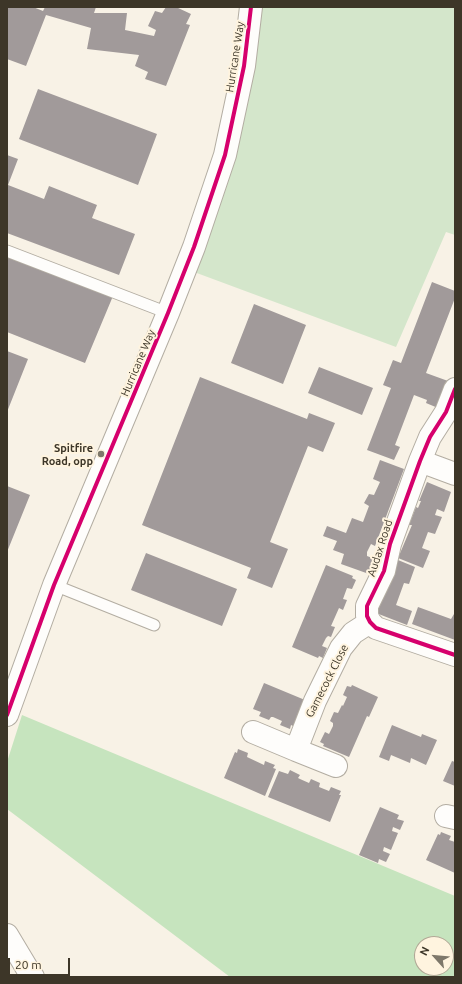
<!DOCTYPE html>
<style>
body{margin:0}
#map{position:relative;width:462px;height:984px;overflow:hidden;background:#f8f2e6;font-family:Ubuntu,sans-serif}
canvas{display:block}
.frame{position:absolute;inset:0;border:8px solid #3d3628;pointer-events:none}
.north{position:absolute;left:414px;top:936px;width:40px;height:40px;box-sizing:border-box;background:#fff4df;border:1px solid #b1a896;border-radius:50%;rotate:297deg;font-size:11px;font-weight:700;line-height:16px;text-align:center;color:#3d3628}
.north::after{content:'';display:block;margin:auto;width:14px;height:18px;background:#7e786a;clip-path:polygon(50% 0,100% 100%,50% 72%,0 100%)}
.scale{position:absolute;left:8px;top:958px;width:62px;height:18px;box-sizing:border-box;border:2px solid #3d3628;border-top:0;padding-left:5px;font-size:12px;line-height:14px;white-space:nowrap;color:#3d3628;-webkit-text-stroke:3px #fff4df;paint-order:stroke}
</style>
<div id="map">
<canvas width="462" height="984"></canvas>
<div class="frame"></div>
<div class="north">N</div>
<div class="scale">20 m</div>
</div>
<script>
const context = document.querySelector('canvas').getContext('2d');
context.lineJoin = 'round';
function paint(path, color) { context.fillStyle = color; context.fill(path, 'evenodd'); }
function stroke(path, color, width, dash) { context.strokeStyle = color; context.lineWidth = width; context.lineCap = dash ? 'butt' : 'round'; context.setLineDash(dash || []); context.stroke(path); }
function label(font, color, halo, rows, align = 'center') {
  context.font = font + ' Ubuntu,sans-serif'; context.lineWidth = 4; context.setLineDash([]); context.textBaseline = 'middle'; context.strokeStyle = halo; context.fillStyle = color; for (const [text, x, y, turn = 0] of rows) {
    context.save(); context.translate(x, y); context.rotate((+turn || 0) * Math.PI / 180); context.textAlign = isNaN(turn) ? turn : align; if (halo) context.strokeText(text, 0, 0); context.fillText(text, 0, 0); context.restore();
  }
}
paint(new Path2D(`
 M251 7H455V235L446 232 396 347 186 269Z`), '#d4e6cb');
paint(new Path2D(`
 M22 715 455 896V977H230L7 809V762ZM422 944H446V968H422Z`), '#c6e4be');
paint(new Path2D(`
 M7 7H33L43 11 45 7H96L94 13H127L125 30 154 36 156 30 148 26 155 11 162 13 166 7H176L191 14 186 24 190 25 166 86 145 79 148 72 135 66 139 55 87 49 91 28 46 15 26 66 7 59Z
 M38 89 157 134 138 185 19 139Z
 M7 155 18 159 8 185 44 199 49 186 97 205 92 218 135 234 119 275 7 233Z
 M7 255 113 296 85 363 7 332Z
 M432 282 455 291V298L426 373 448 381 438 408 426 403 427 400 414 395 395 445 400 447 394 460 367 450 391 388 383 385 393 360 401 363Z
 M254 304 306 325 283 384 231 363Z
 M7 351 28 359 7 412Z
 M319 367 373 388 362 415 308 393Z
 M200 377 307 419 309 413 335 423 323 452 308 446 270 542 288 549 272 588 247 578 251 568 142 525Z
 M380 460 404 469 375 546 371 544 367 552V556L375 559 369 574 341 564 344 554 333 550 337 541 323 536 327 526 346 533 352 518 363 522 369 506 364 503 369 494 374 495 380 482 373 479Z
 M427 482 451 492 444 512 437 509 435 515 442 517 435 534 428 532 422 548 430 551 423 568 398 558 412 525H409L416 507 418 508 421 501H419Z
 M7 486 30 495 7 552Z
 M146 553 237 589 222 626 131 590Z
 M398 560 415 567 409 584 404 583 396 605 412 611 407 625 376 613 381 598 383 599Z
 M326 565 353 576 352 578 356 580 352 589 347 588 343 599 347 600 343 610 339 608 331 626 335 627 331 637 328 636 326 638 322 646 327 648 323 658 319 656 318 658 292 647Z
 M418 607 451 619 454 614H455V640L412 624Z
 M264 683 305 700 293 726 291 725 290 729 280 725 282 721 273 717H271L269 720 259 716 261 712 253 709Z
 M352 685 378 697 369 717 367 716 349 757 323 746 324 744 320 742 325 732 329 734 333 726V723L330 721 334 712 338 713 342 705 343 706 347 697 343 695 347 686 351 687Z
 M392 725 421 737 422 734 437 740 426 765 411 758 410 763 391 755 389 761 379 757Z
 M238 749 248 753 247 757 264 765 265 761 275 765 273 768 276 769 265 796 224 778 235 752 237 753Z
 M452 761 455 762V786L443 781Z
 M290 770 300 775 298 778 300 779 309 783 311 779 320 783 319 787 329 791 331 787 341 791 339 795H341L330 822 268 797 279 771 288 774Z
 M380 807 399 815 397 819 404 821 400 830 393 827 392 831 398 833 391 850 384 847 383 851 390 854 386 862 379 859 378 863 359 855Z
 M441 832 451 836 449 840 455 842V873L426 860 438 834 440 835Z`), '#a19a9a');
const lane = new Path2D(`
 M7 251 168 313
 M54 585 154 625`);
const street = new Path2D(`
 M455 389 446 412 430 437 420 461 390 544 384 571 367 606V616L370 622 376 628 455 655
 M420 461 455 474
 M7 715 54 585 168 313 194 247 225 155 244 66 251 7
 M253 732 296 750 315 701 341 648 353 633 370 622
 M296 750 336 766
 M446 816 455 818
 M7 935 31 975 33 977`);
stroke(lane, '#b3ada2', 13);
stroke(street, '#b3ada2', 24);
stroke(lane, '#fefdfb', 11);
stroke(street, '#fefdfb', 22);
stroke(new Path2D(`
 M455 389 446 412 430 437 420 461 390 544 384 571 367 606V616L370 622 376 628 455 655
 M7 715 54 585 168 313 194 247 225 155 244 66 251 7`), '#d6006c', 4);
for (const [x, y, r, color] of [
 [101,454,4,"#7e786a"]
]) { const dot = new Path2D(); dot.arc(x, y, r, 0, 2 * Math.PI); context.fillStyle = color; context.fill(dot); stroke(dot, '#fff4df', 1.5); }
label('11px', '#3d3628', '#fff4df', [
 ["Hurricane Way",235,57,-81],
 ["Hurricane Way",138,363,-67],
 ["Audax Road",380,548,-72],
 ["Gamecock Close",327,681,-63]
]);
label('bold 11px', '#3d3628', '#fff4df', [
 ["Spitfire",93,448],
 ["Road, opp",93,461]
], 'right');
</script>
